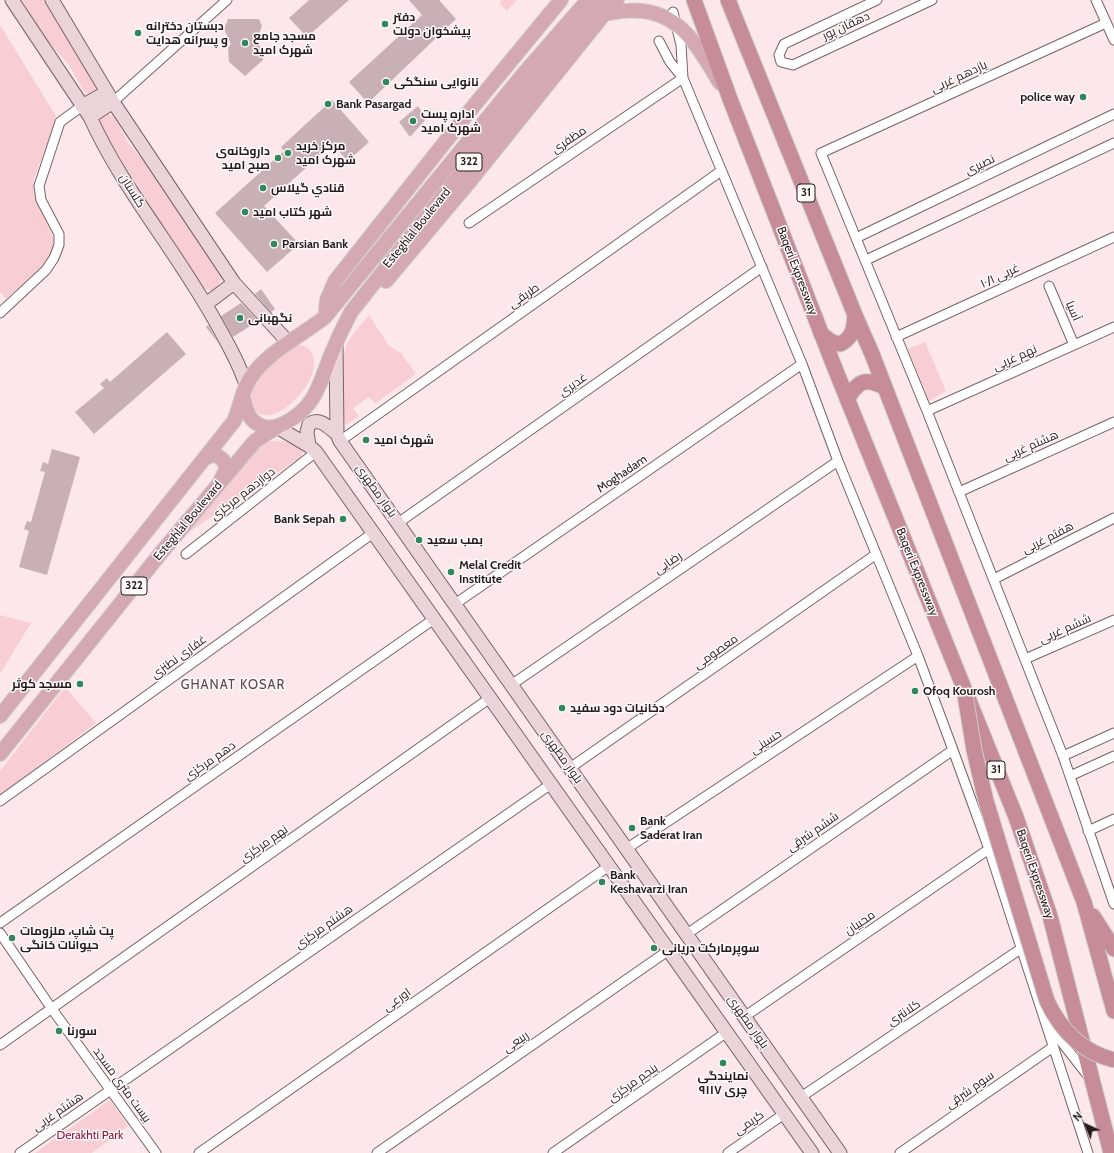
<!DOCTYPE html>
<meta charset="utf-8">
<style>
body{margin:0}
#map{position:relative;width:1114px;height:1153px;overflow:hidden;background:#fce8eb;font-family:Cabin,sans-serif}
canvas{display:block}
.north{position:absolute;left:1066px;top:1105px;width:40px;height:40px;-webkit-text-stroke:3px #fff9fa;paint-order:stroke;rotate:316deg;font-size:11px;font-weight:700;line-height:16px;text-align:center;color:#251c1d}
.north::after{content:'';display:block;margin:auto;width:14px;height:18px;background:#251c1d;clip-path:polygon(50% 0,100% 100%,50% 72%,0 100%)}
</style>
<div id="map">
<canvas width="1114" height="1153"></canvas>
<div class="north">N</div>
</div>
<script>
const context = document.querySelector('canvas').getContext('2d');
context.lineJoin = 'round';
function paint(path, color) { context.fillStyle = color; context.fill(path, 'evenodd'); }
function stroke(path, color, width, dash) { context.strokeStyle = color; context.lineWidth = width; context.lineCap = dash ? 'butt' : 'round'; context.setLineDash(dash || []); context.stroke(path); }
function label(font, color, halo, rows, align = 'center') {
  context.font = font + ' Cabin,Cairo,sans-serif'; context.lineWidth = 3; context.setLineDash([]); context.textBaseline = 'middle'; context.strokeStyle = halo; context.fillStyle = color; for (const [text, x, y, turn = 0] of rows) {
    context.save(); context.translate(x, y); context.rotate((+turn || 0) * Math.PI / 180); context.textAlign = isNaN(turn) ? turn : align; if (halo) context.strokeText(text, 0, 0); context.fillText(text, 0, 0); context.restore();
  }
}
paint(new Path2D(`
 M21 0H44L99 87 97 92 90 95 83 90 69 65 43 36Z
 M501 0H517L507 11 500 4Z
 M0 25 56 116 51 136 34 178 35 196 55 241 53 251 46 263 6 299 0 292Z
 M108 113 115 119 129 144 150 168 222 278 218 286 213 291 205 289 193 273 98 123V118Z
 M369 315 389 346 401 353 416 374 376 403 368 397 353 409 359 416 346 425 343 418C342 396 338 360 349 340 355 331 362 323 369 315Z
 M925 342 946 391 929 401 908 349Z
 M295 345C303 345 309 346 312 354 320 374 302 394 288 406 265 426 240 411 256 383 265 366 280 357 295 345Z
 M271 441 291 442 303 452 301 457 183 536 258 444Z
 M0 615 31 623 0 674Z
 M65 687 96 723 0 796V771Z
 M110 1100 128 1126 92 1153H35Z`), '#f8ced4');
paint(new Path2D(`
 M309 0H349L307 37 289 18Z
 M409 0H439L456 19 368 103 349 82 422 15Z
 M228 19H259L262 26 258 36 263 60 245 76 229 62 228 48 231 44 224 29Z
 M332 100 369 142 348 161 332 144 264 206 299 244 267 272 215 213 284 151 281 147Z
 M418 106 426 119 410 137 399 122Z
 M261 289 275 309 271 312 255 294Z
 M241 303 258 321 233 337 221 316Z
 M208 325 212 332 218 343 206 327Z
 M167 332 186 354 94 434 75 412 104 388 100 384 107 378 110 382Z
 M52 449 80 457 47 575 19 567 29 531 24 529 27 521 31 522 45 472 40 471 43 462 48 464Z`), '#c8b0b4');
const minor = new Path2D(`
 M877 0 784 44 779 55 781 62 793 65 932 0
 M1096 0 1114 40
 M1106 23 821 153 927 411 1063 756 1114 904
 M659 41 670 62 683 78 802 364 838 461 918 656 953 750 989 849 1088 1153
 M113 102 227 0
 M469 223 683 78 681 45 673 12
 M856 238 1114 114
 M866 260 1114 143
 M1049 286 1074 345
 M0 313 46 270 54 258 59 245V234L41 200 39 186 60 122 82 106
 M896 337 1114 237
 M927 411 1114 327
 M340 441 721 171
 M959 492 1114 422
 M398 523 762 267
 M186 554 316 452
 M994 579 1114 518
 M455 604 802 364
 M1025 659 1114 620
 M511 685 838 461
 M1063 756 1114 733
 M570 768 875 555
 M1070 776 1114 756
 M0 801 373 533
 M1088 831 1114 819
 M626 849 918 656
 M0 923 434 619
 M0 933 52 1009 156 1153
 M687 934 953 750
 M744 1017 989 849
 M1049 1026 1089 1077
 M0 1045 490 698
 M801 1097 1022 948
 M20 1153 551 784
 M199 1153 609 866
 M377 1153 669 950
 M553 1153 727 1032
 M728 1153 784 1114
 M900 1153 1053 1047`);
const secondary = new Path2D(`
 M12 0 90 117C124 192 180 255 219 328 229 346 240 365 246 385
 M52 0 113 102 234 283 288 342
 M82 106 107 92
 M90 117 113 102
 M206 304 234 283
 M336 344 337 434 340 441 840 1153
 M277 427 309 446 316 452 812 1153
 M309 446 307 432 309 424C320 417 328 427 337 434`);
const primary = new Path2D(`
 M610 13C673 0 693 38 720 83
 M386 281 470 181 601 18 617 0
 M326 310 327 300 335 281 472 108 561 0
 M243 397C246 411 249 423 265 427 272 429 279 426 285 423 315 407 319 386 330 357 336 342 343 327 351 312L533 82 603 0
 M205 458 215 454 223 460 227 467 221 480
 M0 716 234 421C239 410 241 397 246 386 259 356 300 337 325 317L525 72 588 0
 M0 754 160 554 255 441 277 427`);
const trunk = new Path2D(`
 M694 0 730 99 834 366 1016 817 1050 916 1111 1153
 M728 0 855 315 872 354 1084 902 1114 1011
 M821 334 832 342 840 344C853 338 854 328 855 315
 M847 399C859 381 864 377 884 387
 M1093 916 1114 949`);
stroke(minor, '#776265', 11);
stroke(secondary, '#776265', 15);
stroke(primary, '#cfcdcd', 16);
stroke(trunk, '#cfcdcd', 17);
stroke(minor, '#fff', 9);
stroke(secondary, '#ead4d8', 13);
stroke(primary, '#d4a9b1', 14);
stroke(trunk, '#c68c97', 15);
const trunkBridge = new Path2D(`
 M965 695 974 750 986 801 1047 1001C1061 1031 1082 1052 1114 1060`);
stroke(trunkBridge, '#cfcdcd', 17, []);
stroke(trunkBridge, '#c68c97', 15);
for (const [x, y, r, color] of [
 [385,24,4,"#2f875c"],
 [138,33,4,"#2f875c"],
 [245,43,4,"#2f875c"],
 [386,82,4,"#2f875c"],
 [1083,97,4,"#2f875c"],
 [328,104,4,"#2f875c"],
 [413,121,4,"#2f875c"],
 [288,153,4,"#2f875c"],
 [278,158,4,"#2f875c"],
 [263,188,4,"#2f875c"],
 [245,212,4,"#2f875c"],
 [274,244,4,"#2f875c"],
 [240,318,4,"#2f875c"],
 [366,440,4,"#2f875c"],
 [343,519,4,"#2f875c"],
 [419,540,4,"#2f875c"],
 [451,572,4,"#2f875c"],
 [80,684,4,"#2f875c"],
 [915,691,4,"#2f875c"],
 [562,708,4,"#2f875c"],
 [632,828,4,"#2f875c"],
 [602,882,4,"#2f875c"],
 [12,938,4,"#2f875c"],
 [654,948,4,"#2f875c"],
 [59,1031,4,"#2f875c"],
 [723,1063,4,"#2f875c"]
]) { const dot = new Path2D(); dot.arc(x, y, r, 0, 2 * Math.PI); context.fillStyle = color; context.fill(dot); stroke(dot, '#fff9fa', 1.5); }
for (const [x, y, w] of [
 [469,162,26],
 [806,193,18],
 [134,586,26],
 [996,770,18]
]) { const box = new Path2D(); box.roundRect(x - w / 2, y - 9, w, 18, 3); context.fillStyle = '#fff9fa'; context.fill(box); stroke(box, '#251c1d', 1); }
label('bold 11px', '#251c1d', null, [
 ["322",469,162],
 ["31",806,193],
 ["322",134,586],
 ["31",996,770]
]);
label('bold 12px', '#251c1d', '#fff9fa', [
 ["دفتر",393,17],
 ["پیشخوان دولت",393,31],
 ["دبستان دخترانه",146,26],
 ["و پسرانه هدایت",146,40],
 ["مسجد جامع",253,36],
 ["شهرک امید",253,50],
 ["نانوایی سنگکی",394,82],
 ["police way",1075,97,"right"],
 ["Bank Pasargad",336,104],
 ["اداره پست",421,114],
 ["شهرک امید",421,128],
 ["مرکز خرید",296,146],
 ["شهرک امید",296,160],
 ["داروخانه‌ی",270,151,"right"],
 ["صبح امید",270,165,"right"],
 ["قنادي گيلاس",271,188],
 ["شهر کتاب امید",253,212],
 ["Parsian Bank",282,244],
 ["نگهبانی",248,318],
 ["شهرک امید",374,440],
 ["Bank Sepah",335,519,"right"],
 ["بمب سعید",427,540],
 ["Melal Credit",459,565],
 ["Institute",459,579],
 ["مسجد کوثر",72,684,"right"],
 ["Ofoq Kourosh",923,691],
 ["دخانیات دود سفید",570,708],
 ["Bank",640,821],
 ["Saderat Iran",640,835],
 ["Bank",610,875],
 ["Keshavarzi Iran",610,889],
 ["پت شاپ، ملزومات",20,931],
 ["حیوانات خانگی",20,945],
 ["سوپرمارکت دریانی",662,948],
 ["سورنا",67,1031],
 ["نمایندگی",723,1076,"center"],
 ["۹۱۱۷ چری",723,1090,"center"]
], 'left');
label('12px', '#251c1d', '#fff9fa', [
 ["دهقان پور",846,26,-25],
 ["یازدهم غربی",959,77,-25],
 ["مظفری",569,140,-34],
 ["نصیری",980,165,-26],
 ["گلستان",132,191,58],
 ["Esteghlal Boulevard",417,228,-51],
 ["Baqeri Expressway",797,271,69],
 ["۱۰/۱ غربی",1000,276,-25],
 ["طریقی",524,296,-35],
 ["آسیا",1073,311,67],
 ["نهم غربی",1015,358,-24],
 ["غدیری",573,385,-35],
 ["هشتم غربی",1031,446,-24],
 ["Moghadam",622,474,-34],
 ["بلوار مطهری",376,491,55],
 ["دوازدهم مرکزی",243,494,-38],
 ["Esteghlal Boulevard",188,521,-50],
 ["هفتم غربی",1048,538,-27],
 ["رضایی",668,563,-34],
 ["Baqeri Expressway",917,572,68],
 ["ششم غربی",1065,629,-24],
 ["معصومی",716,652,-35],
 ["غفاری نطنزی",179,657,-36],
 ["حسینی",766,742,-33],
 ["بلوار مطهری",562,757,55],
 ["دهم مرکزی",210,761,-35],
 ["ششم شرقی",813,832,-35],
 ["نهم مرکزی",264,844,-35],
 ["Baqeri Expressway",1035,874,71],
 ["محبیان",860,923,-34],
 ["هشتم مرکزی",324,927,-35],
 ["اورعی",397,1000,-35],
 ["کلانتری",904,1013,-34],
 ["بلوار مطهری",748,1022,55],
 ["ربیعی",516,1042,-35],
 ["پنجم مرکزی",633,1083,-35],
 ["بیست متری مسجد",122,1085,54],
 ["سوم شرقی",970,1090,-35],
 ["هشتم غربی",58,1112,-35],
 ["کریمی",749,1123,-35]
]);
label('12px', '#8d183e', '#fff9fa', [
 ["Derakhti Park",90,1135]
]);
context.letterSpacing = '1px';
label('13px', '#5b474a', '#fff9fa', [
 ["GHANAT KOSAR",233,685]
]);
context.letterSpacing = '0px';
</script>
